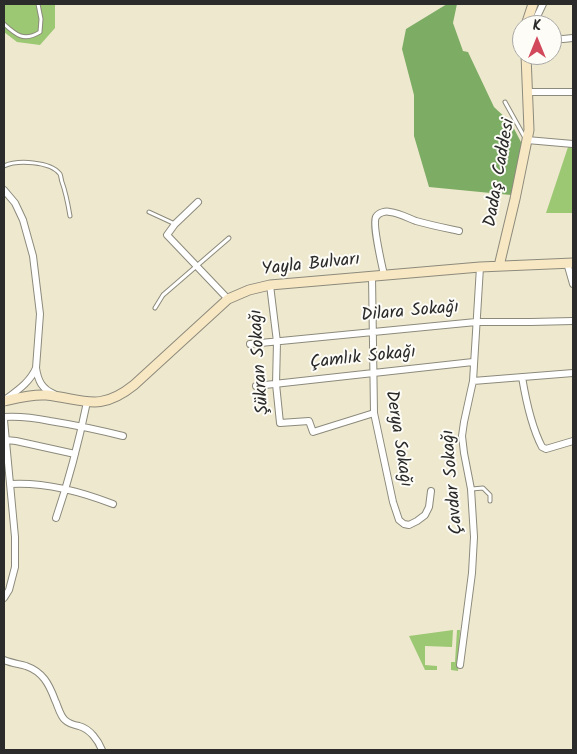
<!DOCTYPE html>
<meta charset="utf-8">
<style>
body{margin:0}
#map{position:relative;width:577px;height:754px;overflow:hidden;background:#eee9ce;font-family:Kalam,sans-serif}
canvas{display:block}
.frame{position:absolute;inset:0;border:5px solid #2b2b2b;pointer-events:none}
.north{position:absolute;left:512px;top:15px;width:50px;height:50px;box-sizing:border-box;background:#fdfcf7;border:1px solid #a9a8a5;border-radius:50%;rotate:0deg;font-size:14px;font-weight:700;line-height:20px;text-align:center;color:#2b2b2b}
.north::after{content:'';display:block;margin:auto;width:18px;height:22px;background:#d1495b;clip-path:polygon(50% 0,100% 100%,50% 72%,0 100%)}
</style>
<div id="map">
<canvas width="577" height="754"></canvas>
<div class="frame"></div>
<div class="north">K</div>
</div>
<script>
const context = document.querySelector('canvas').getContext('2d');
context.lineJoin = 'round';
function paint(path, color) { context.fillStyle = color; context.fill(path, 'evenodd'); }
function stroke(path, color, width, dash) { context.strokeStyle = color; context.lineWidth = width; context.lineCap = dash ? 'butt' : 'round'; context.setLineDash(dash || []); context.stroke(path); }
function label(font, color, halo, rows, align = 'center') {
  context.font = font + ' Kalam,sans-serif'; context.lineWidth = 4; context.setLineDash([]); context.textBaseline = 'middle'; context.strokeStyle = halo; context.fillStyle = color; for (const [text, x, y, turn = 0] of rows) {
    context.save(); context.translate(x, y); context.rotate((+turn || 0) * Math.PI / 180); context.textAlign = isNaN(turn) ? turn : align; if (halo) context.strokeText(text, 0, 0); context.fillText(text, 0, 0); context.restore();
  }
}
paint(new Path2D(`
 M4 4H55V28L40 45 17 42 4 32Z
 M568 147H573V213H546Z
 M453 630 452 647 425 646V665L437 666V670H425L409 636Z
 M457 630H460L458 671 451 670V662H455Z`), '#9cc773');
paint(new Path2D(`
 M447 4H457L453 23 463 51 468 52 494 107 511 123 522 144 511 195 429 187 414 136V95L402 49 406 29Z`), '#7dac65');
const lane = new Path2D(`
 M4 24C16 35 24 42 40 32L41 19 38 4
 M505 102 525 138
 M4 166C17 160 50 161 60 174 61 176 61 179 62 182 66 193 68 204 70 216
 M149 212 175 224
 M155 308 163 295 229 238
 M472 489 483 488 490 495V501`);
const street = new Path2D(`
 M533 25 543 4
 M552 38 563 39 573 38
 M527 92H573
 M527 140 573 144
 M4 190 15 203 23 220 33 256 40 314 36 368
 M198 202 175 224 167 235 228 299
 M567 263 573 284
 M384 275C382 265 372 224 376 217 379 212 386 211 390 212 399 213 408 218 416 221 430 225 445 228 459 231
 M372 276 374 413 393 502 399 520 404 524 409 525 417 521 425 515 429 507 431 491
 M270 285 277 342 276 384 280 423 309 421 313 432 374 413
 M250 344 476 322H531L573 321
 M522 377C526 401 531 426 542 447L546 449 573 441
 M473 381 573 373
 M256 386 473 362
 M6 399C18 390 30 382 36 368 38 381 42 389 54 394
 M4 417C20 416 35 418 50 421 75 425 99 430 123 436
 M4 420 15 537V567L9 590 4 598
 M6 440 16 441 75 454
 M10 484C44 482 82 492 113 504
 M56 518C69 480 79 441 87 402
 M4 660C11 663 19 664 26 666 43 672 49 684 55 700 58 706 60 716 65 720 69 724 74 725 79 726 90 729 98 740 102 750
 M460 665 472 573 474 537 471 489 464 453 462 436 464 422 473 381 480 267`);
const secondary = new Path2D(`
 M526 25 533 4
 M499 266 515 199 529 130 526 55
 M4 401C17 398 32 394 46 395 84 399 99 413 134 385L228 299 249 290 270 285 480 267 573 263`);
stroke(lane, '#8c8a7c', 5);
stroke(street, '#8c8a7c', 8);
stroke(secondary, '#8c8a7c', 11);
stroke(lane, '#fff', 3);
stroke(street, '#fff', 6);
stroke(secondary, '#f8e7c3', 9);
label('18px', '#2b2b2b', '#fdfcf7', [
 ["Dadaş Caddesi",501,173,-80],
 ["Yayla Bulvarı",311,266,-6],
 ["Dilara Sokağı",410,313,-5],
 ["Çamlık Sokağı",363,359,-6],
 ["Şükran Sokağı",261,362,-94],
 ["Derya Sokağı",397,439,81],
 ["Çavdar Sokağı",454,482,-95]
]);
</script>
